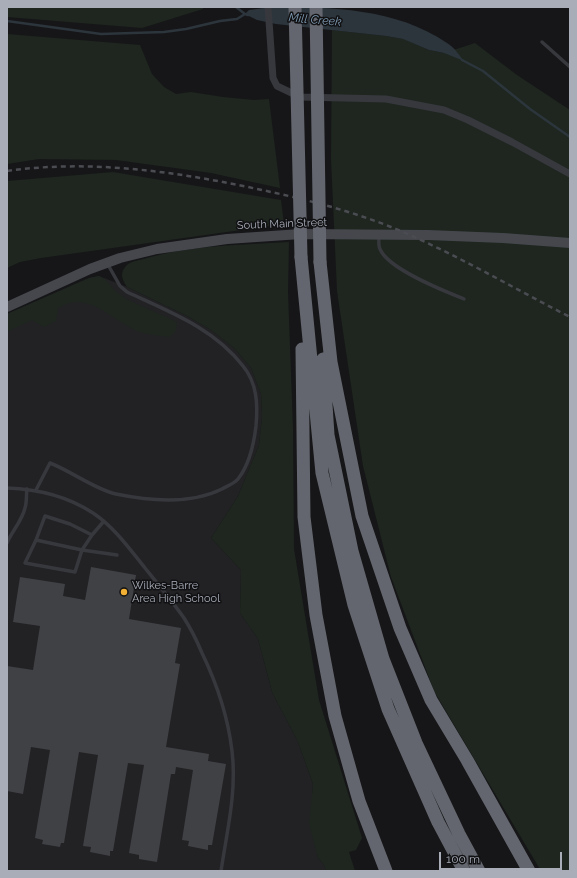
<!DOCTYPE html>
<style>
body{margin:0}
#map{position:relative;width:577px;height:878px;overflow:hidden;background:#161618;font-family:Raleway,sans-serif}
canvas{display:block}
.frame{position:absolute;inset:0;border:8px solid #a8adb8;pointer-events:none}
.scale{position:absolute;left:439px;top:852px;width:123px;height:18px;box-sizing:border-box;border:2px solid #a8adb8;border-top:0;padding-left:5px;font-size:12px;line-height:14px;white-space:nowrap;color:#a8adb8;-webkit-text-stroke:3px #111113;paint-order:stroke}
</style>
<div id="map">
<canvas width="577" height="878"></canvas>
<div class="frame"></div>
<div class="scale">100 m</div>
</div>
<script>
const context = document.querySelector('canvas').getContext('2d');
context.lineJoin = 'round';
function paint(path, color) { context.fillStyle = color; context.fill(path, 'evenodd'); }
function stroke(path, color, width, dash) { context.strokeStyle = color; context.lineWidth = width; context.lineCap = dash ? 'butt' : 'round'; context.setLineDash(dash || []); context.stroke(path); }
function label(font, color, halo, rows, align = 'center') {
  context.font = font + ' Raleway,sans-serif'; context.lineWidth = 3; context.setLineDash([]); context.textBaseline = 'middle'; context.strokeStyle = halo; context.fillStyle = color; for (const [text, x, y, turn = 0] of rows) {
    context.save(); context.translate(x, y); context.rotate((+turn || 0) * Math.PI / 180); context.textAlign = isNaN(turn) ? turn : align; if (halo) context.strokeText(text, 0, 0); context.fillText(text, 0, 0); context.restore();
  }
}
paint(new Path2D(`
 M99 276 127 287 187 316 211 330 234 348 251 368 261 394 262 416 259 445 238 496 211 538 241 570 240 613 258 639 272 692 298 742 313 784 312 800 318 858 324 865 326 871H7V314L89 278Z`), '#222225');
paint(new Path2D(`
 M7 7H203V9L142 28 7 17Z
 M332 30 386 36 404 39 429 50 444 53 475 43 517 75 570 110V871H541L434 691 391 577 363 466 337 291 331 159Z
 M7 34 140 45 152 74 164 87 176 94 191 92 223 97 254 100 269 99 280 188 211 173 116 160 39 159 7 164Z
 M113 172 281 200 284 224 41 258 20 262 7 268V181Z
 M289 242 288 292 293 428 294 549 319 700 362 838 356 850 349 852 355 871H326L324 865 318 858 309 824 313 784 298 742 272 692 258 639 240 613 241 570 211 538 238 496 259 445 262 416 261 394 251 368 234 348 211 330 187 316 127 287C122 280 119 272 127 265 131 261 141 260 147 258 193 245 241 245 289 242Z
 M99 276 105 279 115 291 126 299 177 322 176 331 170 337C160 336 150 335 140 332 113 322 89 289 58 308L56 321 44 327 32 320 7 332V314L89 278Z`), '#1e261f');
paint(new Path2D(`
 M272 7C331 7 396 8 447 43 454 47 459 55 464 61L444 53 429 50 403 39 386 36 276 24 257 20 245 14 249 10Z`), '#2c353c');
stroke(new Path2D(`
 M236 7 245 14
 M7 21 101 34 164 32 186 29 220 21 237 19 245 14 248 15
 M462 60 483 71 530 109 570 137`), '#2c353c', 2.5);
paint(new Path2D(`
 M91 567 136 575 129 619 181 628 175 663 180 664 166 747 209 754 208 761 226 764 212 845H208V850L188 846 189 841 182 840 193 770 176 767 175 774H171L157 862 139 859V855L129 853 144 765 128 763 113 851H110V856L90 852 91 847 83 846 98 755 79 752 64 843H61L60 847 42 844 43 840 35 838 50 750 31 747 23 794 7 791V666L33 670 40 626 13 622 20 577 65 584 63 596 85 600Z`), '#404145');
stroke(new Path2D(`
 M542 42 570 67
 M379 236C379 240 378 245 380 249 388 269 444 291 464 299
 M7 488C37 489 67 496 93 513 114 527 129 548 145 568 158 584 172 601 184 618 191 629 197 641 202 653 217 684 228 717 232 751 237 791 227 831 221 871
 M36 490 50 463C71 471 96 490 116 494 150 501 190 505 222 489 227 486 234 484 238 479 249 465 254 443 256 426 258 404 257 383 243 366 214 328 168 311 127 292L120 286 107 263
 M104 521 92 535 70 524 45 516 36 540 25 563 75 572 82 550 117 555
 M36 540 82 550 92 535
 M7 543C12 531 22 521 25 508 27 502 26 495 27 489`), '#37383d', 3.5);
stroke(new Path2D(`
 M268 7 273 78 277 86 300 97 386 99 444 110 468 120 512 142 570 174`), '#37383d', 7);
stroke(new Path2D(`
 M7 307 90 269 120 258 157 249 227 239 301 234 428 235 503 238 570 243`), '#45474d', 10);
stroke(new Path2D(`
 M301 257 322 473 354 605 388 709 438 822 464 871
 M320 262 331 362 362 516 400 628 431 700 467 760 529 871
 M302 349 304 517 316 615 335 716 359 801 386 871
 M323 359 328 435 352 551 383 659 416 743 459 834 479 871`), '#63666e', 13);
stroke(new Path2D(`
 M7 171C92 159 179 172 262 190 313 201 364 214 412 236 466 260 517 290 570 317`), '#4a4c52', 2.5, [5, 4]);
stroke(new Path2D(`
 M295 7 301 257
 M316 7 320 262`), '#63666e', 13);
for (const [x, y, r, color] of [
 [124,592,4,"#f2b134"]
]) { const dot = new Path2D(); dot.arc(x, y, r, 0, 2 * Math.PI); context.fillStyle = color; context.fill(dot); stroke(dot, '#111113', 1.5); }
label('11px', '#a8adb8', '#111113', [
 ["South Main Street",282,224,-2]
]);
label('11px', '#a8adb8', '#111113', [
 ["Wilkes-Barre",132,586],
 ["Area High School",132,599]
], 'left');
label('italic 12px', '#7f9bb3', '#111113', [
 ["Mill Creek",315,20,5]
]);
</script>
